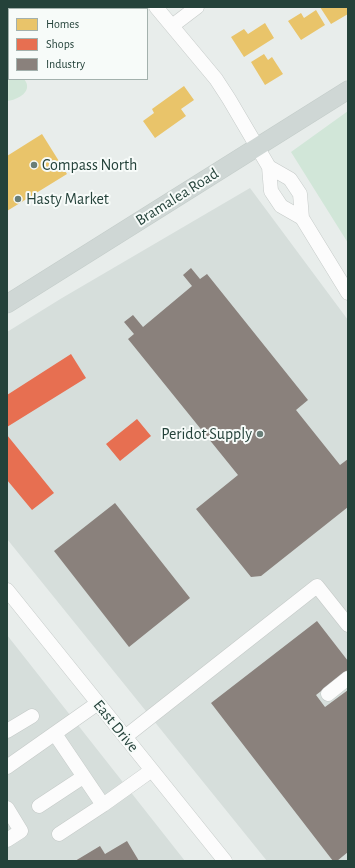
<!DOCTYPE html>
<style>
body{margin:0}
#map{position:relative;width:355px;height:868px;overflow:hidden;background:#e8edeb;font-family:"Alegreya Sans",sans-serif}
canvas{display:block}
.frame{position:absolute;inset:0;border:8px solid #24423a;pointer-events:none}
.legend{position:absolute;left:8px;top:8px;width:140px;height:72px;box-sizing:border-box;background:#f7fbf9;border:1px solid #a3b1ad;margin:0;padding:5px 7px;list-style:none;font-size:12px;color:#24423a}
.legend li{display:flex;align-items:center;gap:8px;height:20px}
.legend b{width:20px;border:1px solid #a3b1ad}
</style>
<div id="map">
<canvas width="355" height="868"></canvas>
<div class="frame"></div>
<ul class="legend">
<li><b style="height:11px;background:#e9c46a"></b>Homes</li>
<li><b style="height:11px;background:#e76f51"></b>Shops</li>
<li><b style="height:11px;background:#8a817c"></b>Industry</li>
</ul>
</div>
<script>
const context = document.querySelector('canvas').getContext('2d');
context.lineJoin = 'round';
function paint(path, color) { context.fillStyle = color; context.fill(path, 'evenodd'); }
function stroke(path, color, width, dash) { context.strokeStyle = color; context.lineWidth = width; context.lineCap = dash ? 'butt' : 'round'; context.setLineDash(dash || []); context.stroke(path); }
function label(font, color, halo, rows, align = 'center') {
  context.font = font + ' "Alegreya Sans",sans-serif'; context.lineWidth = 4; context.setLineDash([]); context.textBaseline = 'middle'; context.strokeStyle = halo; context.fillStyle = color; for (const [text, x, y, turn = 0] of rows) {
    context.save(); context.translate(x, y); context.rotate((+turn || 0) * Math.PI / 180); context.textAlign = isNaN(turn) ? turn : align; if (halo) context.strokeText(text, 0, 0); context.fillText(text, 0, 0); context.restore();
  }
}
paint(new Path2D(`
 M250 188 348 320V861H267L7 539V332L62 298Z
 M7 635 185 861H7Z`), '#d6dedb');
paint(new Path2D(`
 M7 73H9V79H24C34 91 18 100 7 101Z
 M348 111V243L291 152Z`), '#d1e6d8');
paint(new Path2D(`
 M63 7H106L107 9H64Z
 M320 7H348V14L331 24Z
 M316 10 325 25 301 40 288 21 301 13 304 18Z
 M265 23 274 38 244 57 231 37 244 29 248 34Z
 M264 54 268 60 272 57 283 74 265 85 251 62Z
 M184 86 194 100 181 109 186 116 155 138 143 121 154 113 152 109Z
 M42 134 67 174 7 211V156Z`), '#e9c46a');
paint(new Path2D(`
 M71 354 86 378 7 427V395Z
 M137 419 151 436 120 461 106 444Z
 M7 435 54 493 32 510 7 480Z`), '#e76f51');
paint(new Path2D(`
 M191 268 200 279 207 274 308 400 296 410 340 465 348 459V507L261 576 251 577 196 509 238 475 128 339 134 334 124 322 133 315 143 327 192 286 183 275Z
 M115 503 190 598 129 647 54 551Z
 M317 621 348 661V670L316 695 325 707 348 690V852L337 861H333L211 703Z
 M127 841 139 861H75L100 846 105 854Z`), '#8a817c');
const minor = new Path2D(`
 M156 7 216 79 229 99 269 167 271 191 281 206 302 218
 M172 26 197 7
 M269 167 290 179 300 194 302 218 348 293
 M7 590 225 861
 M328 694 348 678
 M7 731 32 716
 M55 734 103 805
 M125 737 317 586 348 625
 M7 767 98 703
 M39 806 83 777
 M7 808 21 831 7 840
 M59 834 103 805 152 770`);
const major = new Path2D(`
 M7 304 348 90`);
stroke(minor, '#c5cac8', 15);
stroke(major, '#c3ccc9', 19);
stroke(minor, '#fcfcfc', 14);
stroke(major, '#cfd7d5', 18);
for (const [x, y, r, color] of [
 [34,165,4,"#697e78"],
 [18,199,4,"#697e78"],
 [260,434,4,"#697e78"]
]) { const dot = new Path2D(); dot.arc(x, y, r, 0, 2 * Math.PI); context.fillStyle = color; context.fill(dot); stroke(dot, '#f7fbf9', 1.5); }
label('16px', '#24423a', '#f7fbf9', [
 ["Compass North",42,165],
 ["Hasty Market",26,199],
 ["Peridot Supply",252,434,"right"]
], 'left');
label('16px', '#24423a', '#f7fbf9', [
 ["Bramalea Road",177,197,-32],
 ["East Drive",116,726,51]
]);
</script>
